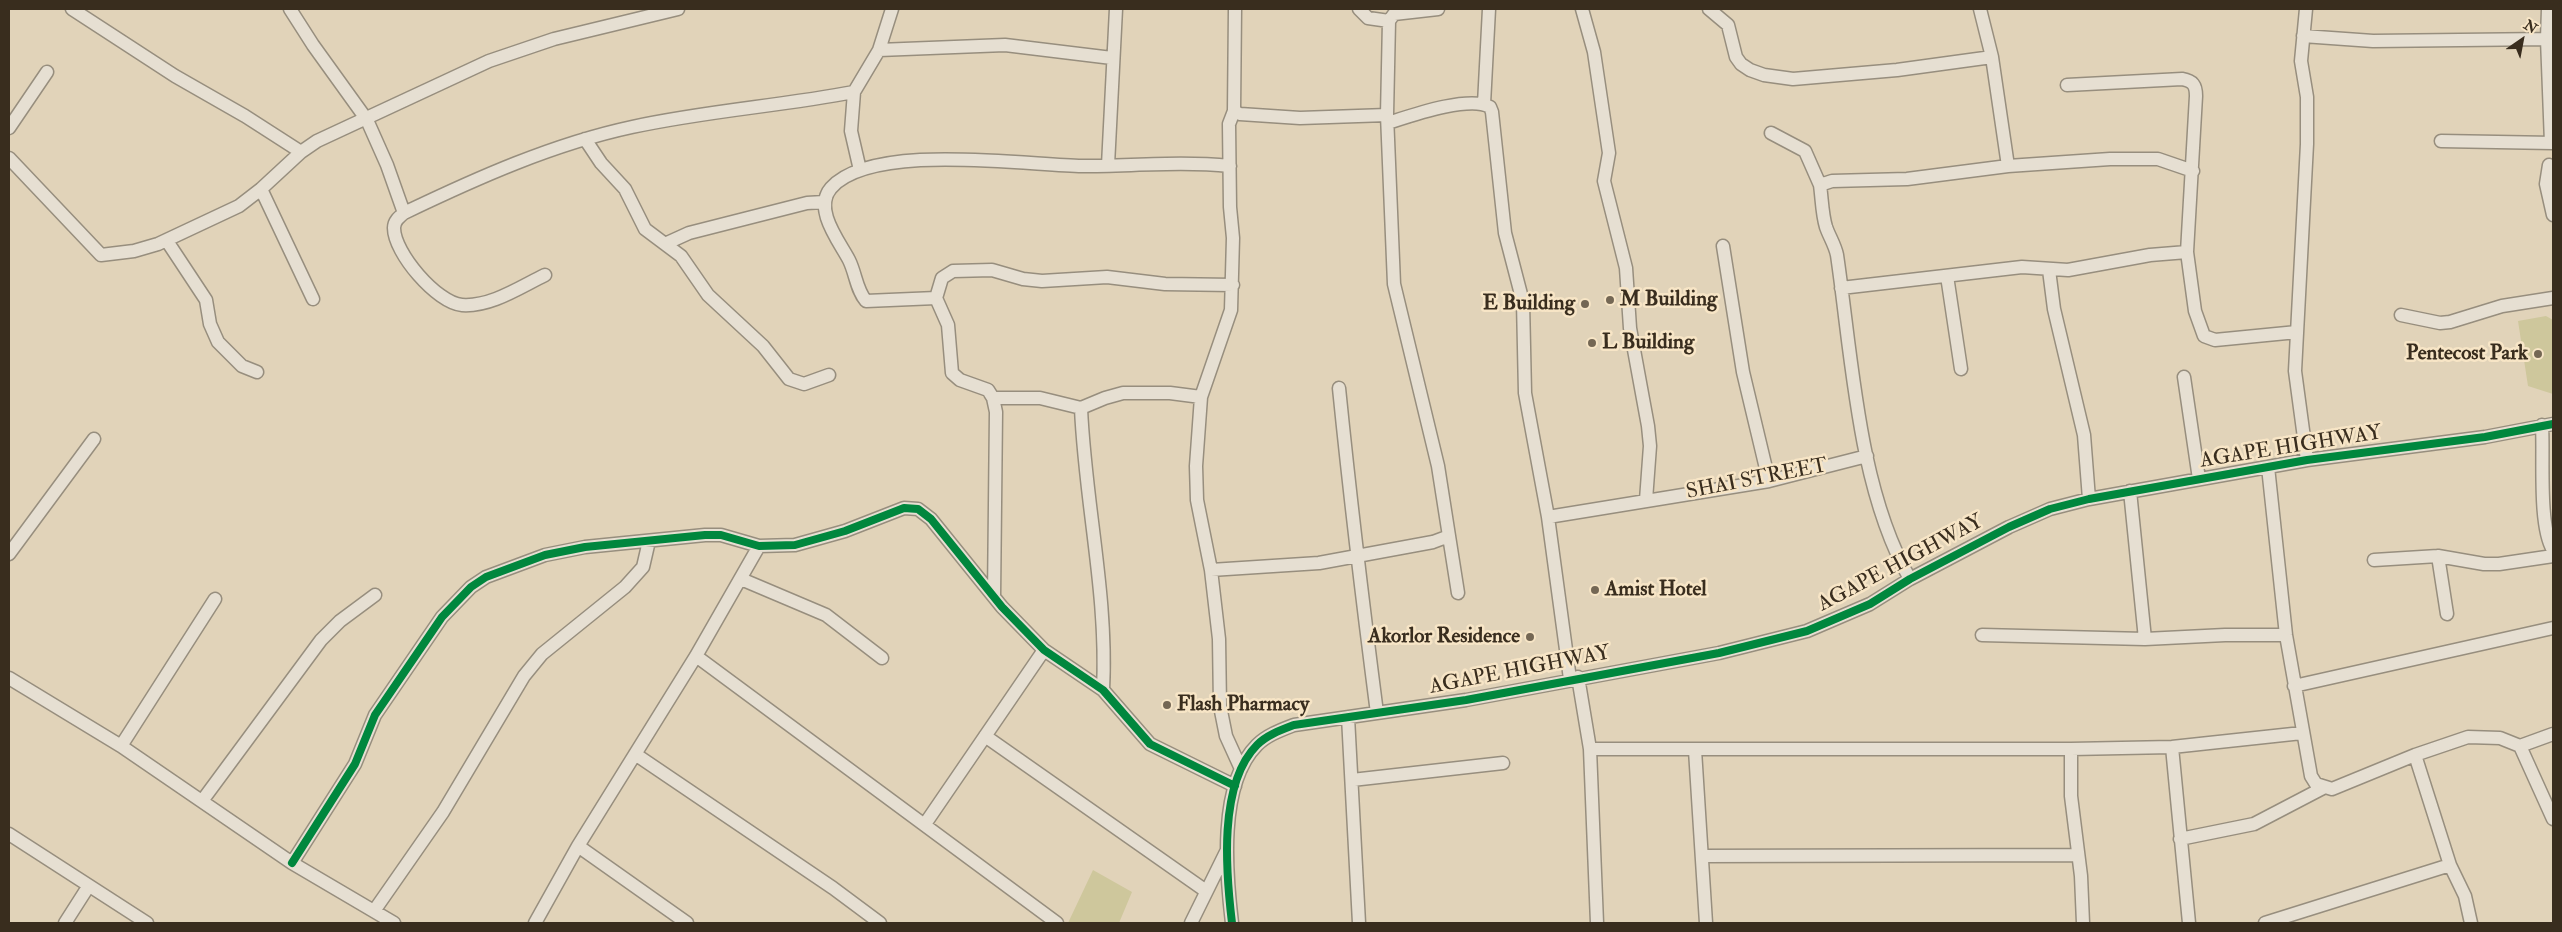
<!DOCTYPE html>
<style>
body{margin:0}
#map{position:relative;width:2562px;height:932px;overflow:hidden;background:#e1d3b9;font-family:"IM FELL Double Pica",serif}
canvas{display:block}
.frame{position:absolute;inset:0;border:10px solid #392d1e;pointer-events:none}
.north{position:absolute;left:2497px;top:15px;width:50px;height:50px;-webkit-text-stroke:4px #f7e5c6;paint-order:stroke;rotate:33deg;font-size:14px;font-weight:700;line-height:20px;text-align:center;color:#392d1e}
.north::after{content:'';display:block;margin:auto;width:18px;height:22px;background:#392d1e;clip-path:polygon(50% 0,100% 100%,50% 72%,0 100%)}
</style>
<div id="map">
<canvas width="2562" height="932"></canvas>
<div class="frame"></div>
<div class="north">N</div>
</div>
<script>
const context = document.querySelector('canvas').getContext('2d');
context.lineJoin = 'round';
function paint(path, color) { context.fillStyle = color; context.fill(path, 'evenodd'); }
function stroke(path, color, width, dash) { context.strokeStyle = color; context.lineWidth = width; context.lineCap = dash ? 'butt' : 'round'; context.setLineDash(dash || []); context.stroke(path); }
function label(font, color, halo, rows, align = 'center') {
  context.font = font + ' "IM FELL Double Pica",serif'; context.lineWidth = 5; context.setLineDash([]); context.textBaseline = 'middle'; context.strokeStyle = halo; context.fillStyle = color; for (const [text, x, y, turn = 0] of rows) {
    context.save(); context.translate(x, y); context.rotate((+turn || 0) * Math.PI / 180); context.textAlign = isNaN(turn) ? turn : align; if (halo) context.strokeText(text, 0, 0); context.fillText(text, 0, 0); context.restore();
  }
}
paint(new Path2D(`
 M2546 316 2553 320V394L2528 386 2518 321Z
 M1093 870 1132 892 1119 923H1068Z`), '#cec79c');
const minor = new Path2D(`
 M72 9 175 76 245 116 301 152
 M290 9 313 45 367 120 387 165 404 213
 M1235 9 1234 111 1229 124 1230 207 1233 238 1231 310 1201 397 1196 466 1197 500 1211 570 1219 639 1220 706 1226 736 1241 769
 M1359 9 1368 18 1389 21
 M1582 9 1594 52 1609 153 1604 181 1626 268 1630 328 1648 426 1650 446 1646 500
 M1709 9 1728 25 1736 57 1741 64 1750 70 1764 75 1793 79 1897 70 1992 57
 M1980 9 1992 57 2008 166
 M2306 9 2301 61 2307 97V144L2295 371 2307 460
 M2548 9 2547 39 2551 143
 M2303 36 2373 41 2547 39
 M879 50 1005 45 1112 58
 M2067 85 2182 79C2193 81 2196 85 2196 96L2187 252 2195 311 2204 336 2215 340 2297 332
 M1484 104 1489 9
 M1234 111 1240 114 1300 118 1387 115
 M1388 123C1410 116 1469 95 1490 107L1492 112 1505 233 1523 302 1525 393 1548 517 1570 679
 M9 128 47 72
 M1771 133 1805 151 1820 185
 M585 139 601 163 625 189 645 229 681 256 708 295 763 346 789 379 804 384 829 375
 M2441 141 2553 143
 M9 158 101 255 134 251 158 244 239 206 261 189 301 152 317 141 489 61 554 39 678 9
 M1108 165 1116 9
 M2549 165 2546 184 2553 215
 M860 170 851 131 854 92 879 50 892 9
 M261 189 313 299
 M167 241 206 300 210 324 218 342 242 366 257 372
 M667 243 689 233 807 203 824 202
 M1723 246 1743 372 1769 481
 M2049 270 2054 309 2084 435 2089 499
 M545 275C520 287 491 307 462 305 437 303 394 253 394 228 394 221 399 217 404 213 477 178 553 144 632 127 705 111 780 106 854 92
 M1947 276 1961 369
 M1841 288 2022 267 2068 270 2150 255 2187 252
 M936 298 866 301C856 289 856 274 849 260 839 241 813 209 831 188 872 142 1024 165 1082 166 1131 166 1181 161 1230 166
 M2401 315 2440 323 2450 322 2502 306 2553 298
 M2184 377 2199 479
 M1339 388C1350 497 1363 605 1377 713
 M993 398H1040L1081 408 1105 398 1123 393H1170L1201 397
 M1081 408C1085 503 1108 595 1103 690
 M2542 425C2544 456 2538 525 2553 550
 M2268 467 2286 635 2311 776 2316 784 2332 789 2415 755 2468 737 2500 738 2520 746 2553 819
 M2130 491 2145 639
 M1548 517 1769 481 1867 456
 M1449 536 1458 593
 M9 554 94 439
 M2438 556 2447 614
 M2374 560 2438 556 2484 564H2499L2553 556
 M1211 570 1319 563 1433 542 1449 536 1438 466 1394 284 1387 115 1389 21 1394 14 1438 9
 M741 579 826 615 882 658
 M1910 579C1858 489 1852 357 1837 255 1835 245 1829 236 1826 227 1822 214 1822 199 1820 185L1832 181 1907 179 2008 166 2110 159H2158L2193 171
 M994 597 996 412 993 398 988 390 960 380 952 373 948 325 936 298 942 278 953 271 992 270 1023 279 1042 281 1107 277 1165 284 1233 285
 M1982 635 2145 639 2225 635H2286
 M696 656 1057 923
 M1578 677 1590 749 1597 923
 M9 678 121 746 292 863 394 923
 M2294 686 2553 628
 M1348 717 1359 923
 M985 736 1206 891
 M121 746 215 599
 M2520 746 2553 734
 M2172 747 2189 923
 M1590 749H2071L2172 747 2302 733
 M2071 749V796L2081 876 2083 923
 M1695 750 1706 923
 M635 754 833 888 880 923
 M2415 755 2450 865 2465 896 2471 923
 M1352 780 1503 763
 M202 801 321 640 340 621 375 595
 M925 824 1044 650
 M9 834 147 923
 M2180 839 2254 824 2323 788
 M578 846 687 923
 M1703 856 2078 855
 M292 863 355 764 375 715 442 617 471 587 486 577 545 555 585 547 705 535H721L759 546 795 545 845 531 904 508 918 509 931 519 1002 607 1044 650 1103 690 1150 744 1235 786
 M374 911 443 812 524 676 542 654 625 587 643 567 649 541
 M65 923 88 887
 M535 923 578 846 696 656 759 546
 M1191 923 1227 850
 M1232 923C1226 873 1218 784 1257 745 1267 735 1281 730 1294 725L1466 700 1719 653 1807 631 1870 604 1910 579 2009 527 2050 509 2089 499 2307 460 2485 437 2553 424
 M2265 923 2450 865`);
stroke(minor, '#978e7e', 15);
stroke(minor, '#e6dfd2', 12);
stroke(new Path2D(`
 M292 863 355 764 375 715 442 617 471 587 486 577 545 555 585 547 705 535H721L759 546 795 545 845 531 904 508 918 509 931 519 1002 607 1044 650 1103 690 1150 744 1235 786
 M1232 923C1226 873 1218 784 1257 745 1267 735 1281 730 1294 725L1466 700 1719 653 1807 631 1870 604 1910 579 2009 527 2050 509 2089 499 2307 460 2485 437 2553 424`), '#00873e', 8);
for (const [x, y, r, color] of [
 [1610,300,5,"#746754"],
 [1585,304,5,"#746754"],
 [1592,343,5,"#746754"],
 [2538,354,5,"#746754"],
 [1595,590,5,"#746754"],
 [1530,637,5,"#746754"],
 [1167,705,5,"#746754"]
]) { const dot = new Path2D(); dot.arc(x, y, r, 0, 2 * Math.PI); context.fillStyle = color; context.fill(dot); stroke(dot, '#f7e5c6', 2); }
label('bold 21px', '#392d1e', '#f7e5c6', [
 ["M Building",1620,300],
 ["E Building",1575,304,"right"],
 ["L Building",1602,343],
 ["Pentecost Park",2528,354,"right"],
 ["Amist Hotel",1605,590],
 ["Akorlor Residence",1520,637,"right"],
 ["Flash Pharmacy",1177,705]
], 'left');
label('21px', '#392d1e', '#f7e5c6', [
 ["AGAPE HIGHWAY",2291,448,-9],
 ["SHAI STREET",1757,480,-11],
 ["AGAPE HIGHWAY",1901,564,-28],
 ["AGAPE HIGHWAY",1520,671,-11]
]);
</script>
